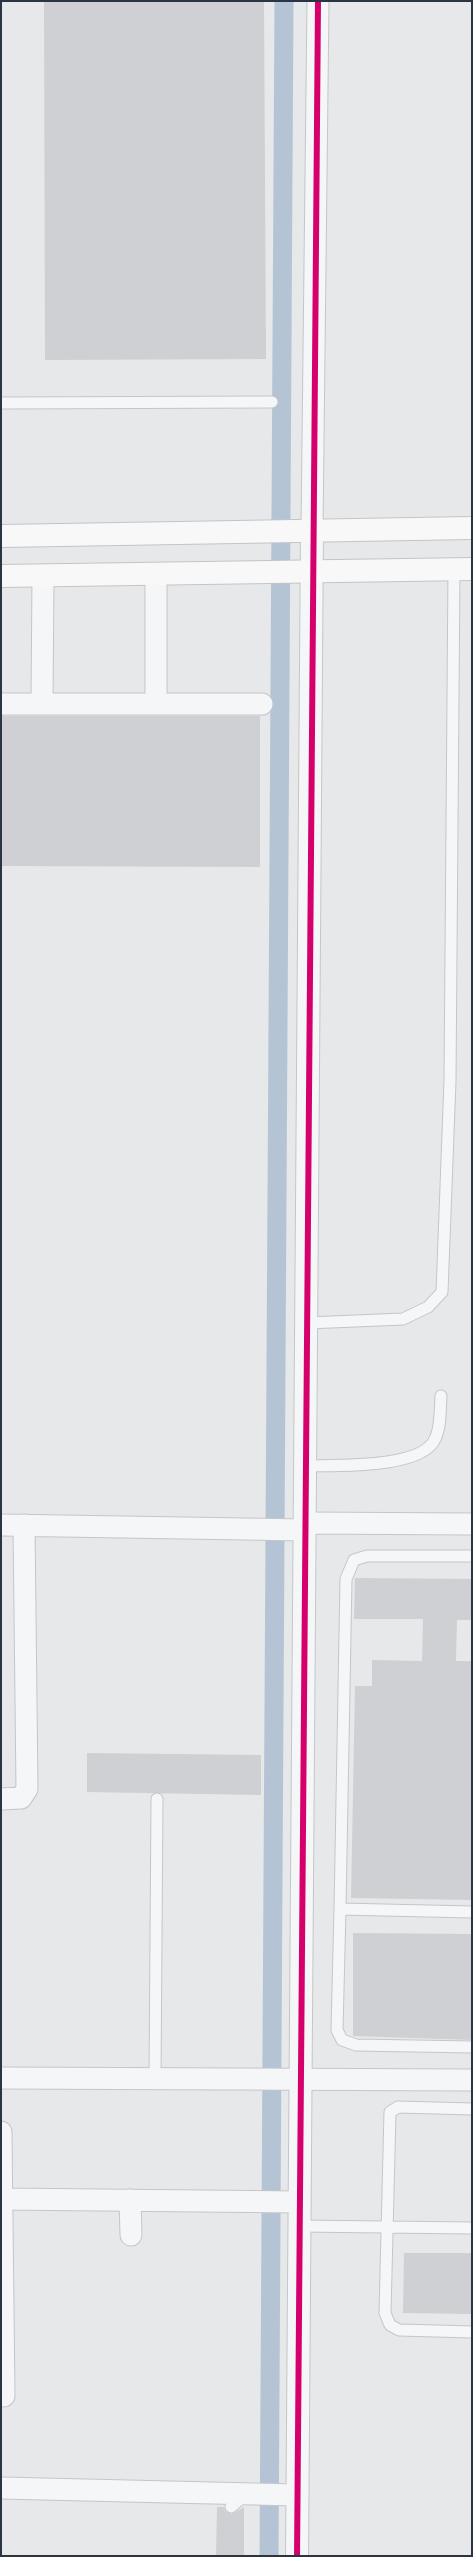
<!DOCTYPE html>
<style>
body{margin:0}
#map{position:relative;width:473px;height:2557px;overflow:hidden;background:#e6e8ea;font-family:"DM Sans",sans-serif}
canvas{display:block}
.frame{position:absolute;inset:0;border:2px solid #2b3445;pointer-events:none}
</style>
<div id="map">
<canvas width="473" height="2557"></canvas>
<div class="frame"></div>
</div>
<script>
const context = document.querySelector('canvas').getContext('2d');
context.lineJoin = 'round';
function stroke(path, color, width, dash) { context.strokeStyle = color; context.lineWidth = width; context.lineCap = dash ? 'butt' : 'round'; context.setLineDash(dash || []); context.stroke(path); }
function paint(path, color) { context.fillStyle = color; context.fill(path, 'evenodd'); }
stroke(new Path2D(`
 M269 2556 284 1`), '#b4c4d5', 19);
paint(new Path2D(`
 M44 1H264L266 359 45 360Z
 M1 716H260V867L1 866Z
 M355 1578 472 1579V1620H457L456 1661H472V1900L351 1898 355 1686H372V1660L422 1661 423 1619H354Z
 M87 1753 261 1755V1795L87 1792Z
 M353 1933 472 1934V2040L353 2036Z
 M404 2253H472V2314L403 2313Z
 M217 2507H224L226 2512 232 2514 244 2507V2556H216Z`), '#ced0d3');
const service = new Path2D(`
 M1 403 272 402
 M307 1323 403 1319 428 1307 442 1292 450 1081 454 569
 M306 1466C335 1465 422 1469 435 1439 441 1427 440 1410 441 1396
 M472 1556H367L354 1560 346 1579 340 1909 472 1912
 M340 1909 337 2030 342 2040 356 2045 472 2047
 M155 2078 157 1799
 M472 2109 398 2107 390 2112 385 2313 390 2325 399 2330 472 2332
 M300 2226 472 2228
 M231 2507 246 2494`);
const minor = new Path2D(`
 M312 529 318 1
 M1 704H262
 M42 704 43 575
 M156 704V574
 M306 1523 472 1524
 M1 1525 306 1530
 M1 1799 21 1798 27 1789 24 1525
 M1 2078 472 2080
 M1 2132 4 2396
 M2 2199 300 2202
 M130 2200 131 2235
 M1 2488 297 2495`);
const tertiary = new Path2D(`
 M297 2556 312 529`);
const primary = new Path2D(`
 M1 536 472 528
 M1 576 472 569`);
stroke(service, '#c4c6c8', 13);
stroke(minor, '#c4c6c8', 23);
stroke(tertiary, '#c4c6c8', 24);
stroke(primary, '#c2c5c8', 24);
stroke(service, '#f5f6f7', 11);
stroke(minor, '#f5f6f7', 21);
stroke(tertiary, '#f5f6f7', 22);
stroke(primary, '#f8f8f8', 22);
stroke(new Path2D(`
 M297 2556 318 1`), '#d6006c', 6);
</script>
